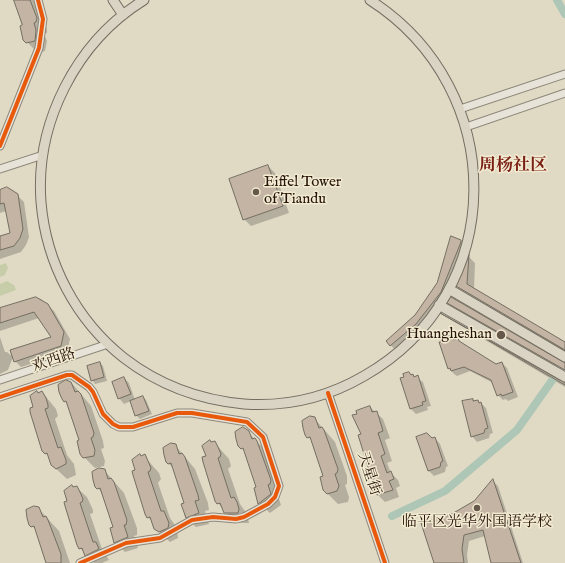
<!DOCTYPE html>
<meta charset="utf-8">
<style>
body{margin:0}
canvas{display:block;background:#e0dac5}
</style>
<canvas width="565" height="563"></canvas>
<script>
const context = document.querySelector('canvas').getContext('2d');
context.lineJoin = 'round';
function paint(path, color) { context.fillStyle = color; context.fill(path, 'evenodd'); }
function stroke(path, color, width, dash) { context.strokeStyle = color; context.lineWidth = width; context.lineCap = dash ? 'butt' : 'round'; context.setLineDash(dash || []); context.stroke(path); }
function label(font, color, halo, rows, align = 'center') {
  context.font = font + ' "IM FELL English","Noto Serif SC",serif'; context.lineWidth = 3; context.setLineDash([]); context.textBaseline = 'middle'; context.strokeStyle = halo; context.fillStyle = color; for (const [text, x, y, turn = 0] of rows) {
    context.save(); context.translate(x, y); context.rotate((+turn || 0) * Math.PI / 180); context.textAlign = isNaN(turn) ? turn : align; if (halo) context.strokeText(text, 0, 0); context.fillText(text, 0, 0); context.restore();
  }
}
paint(new Path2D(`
 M6 263 8 268 5 275 0 277V265Z
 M7 281 14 285 16 290 0 296V284Z`), '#c7cda9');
paint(new Path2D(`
 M15 0H37L47 29V33L44 34 47 41 45 51 38 53 24 39V26Z
 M268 166 275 173 289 213 251 226 244 219Z
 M0 191 17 195 24 202 29 237 26 245 21 252 0 259V237L11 234 6 211 0 213Z
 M461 241 468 248 423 331 398 353 387 341 415 316 438 283Z
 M469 257 475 263 474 290 565 343V352L464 293 457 286Z
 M36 298 41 299 54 311 70 339 67 352 21 367 15 361 52 337 39 318 0 331V309Z
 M449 303 565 363V372L456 310Z
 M446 317 562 383H565V387Z
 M0 337 5 352H7L13 357 8 370 0 374Z
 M458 340 463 345 496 365 502 363 507 368 518 397 508 401 506 399 503 400 498 395 493 383 470 371 457 376 454 374 449 368 454 341Z
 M100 363 103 366 107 381 95 384 92 380Z
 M409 373 423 382 431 406 427 407 428 410 416 414 411 409 405 378Z
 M124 378 129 383 135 400 143 397 146 400 152 414 140 419 136 415 131 401 124 404 119 398Z
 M71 382 91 406 103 441 104 448 101 449 105 461 104 466 95 468 81 454V441L69 405 65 401Z
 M42 392 56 409 58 416 55 419 67 455 74 464 76 475 67 479 52 465 50 457 43 451 34 407 38 393Z
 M472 400 481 403 486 408 493 433 490 434 489 438 477 442 472 436Z
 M370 407 383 419 390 438 385 440 392 461 387 463 391 473 398 480 400 486 396 488 399 497 385 502 378 495 362 435Z
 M314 418 335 442 347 476V484L345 485 349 497 348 502 338 504 324 490V477L313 441 308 437Z
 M248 432 265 450 280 488V495L278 496 281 505 270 513 259 503 257 488 246 452 241 448Z
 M435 438 440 444 448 466 446 467 445 472 434 476 429 471 432 439Z
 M214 442 229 459 231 466 228 469 240 504 247 514 249 523H235L218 503 207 457 211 443Z
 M175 445 195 469 208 503 209 510 205 511 209 524 196 527 185 517 182 504H185L173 468 169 464Z
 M144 456 159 473 161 479 158 483 170 518 177 528 178 538 170 542 155 528 153 523 148 517 137 471 141 457Z
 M104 470 124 493 137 528V535L134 536 138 548 125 552 114 541V528L102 493 98 488Z
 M493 481 498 486 523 563H492L485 536 469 541 467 555 468 563H436L451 516 474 502Z
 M76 487 87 497 93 510V513L90 514 102 549 109 560 102 563H94L80 548 69 502 73 488Z
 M38 508 59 531 70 563H47L37 531 32 526Z`), '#0003');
stroke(new Path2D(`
 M557 0 565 14
 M392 516 445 491 517 430 565 362`), '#aec6b6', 8);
const building = new Path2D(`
 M14 0H30L37 18 36 22 34 23 36 30 35 41 26 43 23 40 20 26 22 25Z
 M268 165 283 206 243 220 229 179Z
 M7 187 18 194 23 229 20 238 14 246 0 250V236L10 233 4 203 0 204V190Z
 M451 236 461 240V242L441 292 416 324 390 346 386 341 415 315 437 283Z
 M469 255 467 284 565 342V350L456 286Z
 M36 297 48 304 64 332 61 346 14 362 10 350 51 337 34 312 0 323V308Z
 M451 297 565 363V370L447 303Z
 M440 313 565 383V385L489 341Z
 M450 336 454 340 458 338 459 341 496 364 502 362 513 392 502 396 501 394 497 396 491 380 464 367 451 371 450 368 448 369 439 342H441L440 338Z
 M100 362 104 377 91 381 87 366Z
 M409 372 411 375 413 374 414 377 418 375 426 401 422 402 423 405 410 409 400 378 404 377 403 374Z
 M124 377 131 394 118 399 112 382Z
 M66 380 71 382 75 392 78 391 81 394 94 433 93 437 91 438 95 450 94 456 83 458 80 454 77 441 79 440 66 401 64 402 62 399 59 392 58 385Z
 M37 391 38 393 42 391 46 398 48 405V408L45 409 58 448 61 447 66 460V464L56 469 51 465 47 453 45 454 42 451 30 412V408L33 407 30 396Z
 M143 396 149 411 135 416 130 401Z
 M473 399V401L478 400 479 403 481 402 488 428 485 429 484 433 471 437 462 401Z
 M370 406 372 412 377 411 383 431 378 433 385 454 381 456 387 473 391 471 394 479 389 481 393 490 377 495 358 435 361 434 352 415 357 414 356 411Z
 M310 416 315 417 319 428 322 427 324 430 338 469 337 473 335 474 339 486 337 491 327 494 323 490 320 477 323 476 310 437 307 438 305 435 303 428 302 421Z
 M243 427 249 431 252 439 255 438 257 441 271 480 270 484 268 485 271 494 258 504 254 488 256 487 243 448 241 449 238 446 236 439 235 432Z
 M427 433 432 438 435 437 443 461 441 462 440 467 428 471 416 437Z
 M210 440 211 442 215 441 218 447 221 454 220 457 218 458 231 498 234 497 237 502 239 509 238 513H224L220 503 217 504 215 501 203 462 202 457 206 456 202 446Z
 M171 443 176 444 179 454 182 453 185 457 198 495 199 500 195 501 199 513 186 518 181 504 184 503 171 463 168 464 166 462 164 455 163 448Z
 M140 454 141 456 145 454 151 468 150 471 148 472 161 511H164L169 523 168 528 159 532 154 529 150 517 147 518 145 514 133 475 132 471 135 470 132 460Z
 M99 468 105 469 108 479 111 478 114 482 127 520 126 525H124L128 537 114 543 110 528 113 527 100 488 97 489 95 487 93 480 92 472Z
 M493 479 521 563H491L483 530 464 535 462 549 464 563H434L421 523 450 515 474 501Z
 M72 485 73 487 77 486 80 492 83 499 82 502 80 503 93 542H96L99 549 85 556 82 548 79 549 77 545 65 506 64 502 67 501 64 491Z
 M34 506 39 507 43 517 46 516 48 520 61 554V563H46L34 526 31 527 29 525 27 518 26 510Z`);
paint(building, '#c4b4a3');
stroke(building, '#746e62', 1);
const minor = new Path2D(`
 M460 109 565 74
 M466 127 565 93
 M0 146 39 48 43 19 38 0
 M0 169 43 155
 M0 380 108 344
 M328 393 385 563
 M0 397 67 375H72L89 387 93 392 103 414 113 424 119 427H133L177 413H192L247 422 263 437 279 486 275 497 268 504 244 517 236 519 213 517 192 520 160 538 126 543 80 563`);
const major = new Path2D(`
 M113 0 123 15
 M144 0C76 42 35 123 41 202 46 263 76 320 124 358 159 385 200 400 244 404 286 407 328 397 364 376 510 293 509 89 370 0
 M449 289 565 357
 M439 305 565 377`);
stroke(minor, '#8e887b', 9);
stroke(major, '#746e62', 11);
stroke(minor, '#e7e3d9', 7);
stroke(major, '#dad4c4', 9);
stroke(new Path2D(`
 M0 146 39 48 43 19 38 0
 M328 393 385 563
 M0 397 67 375H72L89 387 93 392 103 414 113 424 119 427H133L177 413H192L247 422 263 437 279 486 275 497 268 504 244 517 236 519 213 517 192 520 160 538 126 543 80 563`), '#e8590c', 4);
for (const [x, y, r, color] of [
 [256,192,4,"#66584a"],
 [501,335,5,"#66584a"],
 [477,508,4,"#66584a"]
]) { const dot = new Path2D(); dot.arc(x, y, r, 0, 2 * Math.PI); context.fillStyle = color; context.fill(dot); stroke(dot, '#f2ebd2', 1.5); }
label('15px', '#251208', '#f2ebd2', [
 ["Eiffel Tower",264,183],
 ["of Tiandu",264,200],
 ["Huangheshan",492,335,"right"],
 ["临平区光华外国语学校",477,523,"center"]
], 'left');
label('15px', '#251208', '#f2ebd2', [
 ["欢西路",54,361,-19],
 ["天星街",368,474,72]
]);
label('bold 17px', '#7a1f14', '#f2ebd2', [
 ["周杨社区",513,167]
]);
</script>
